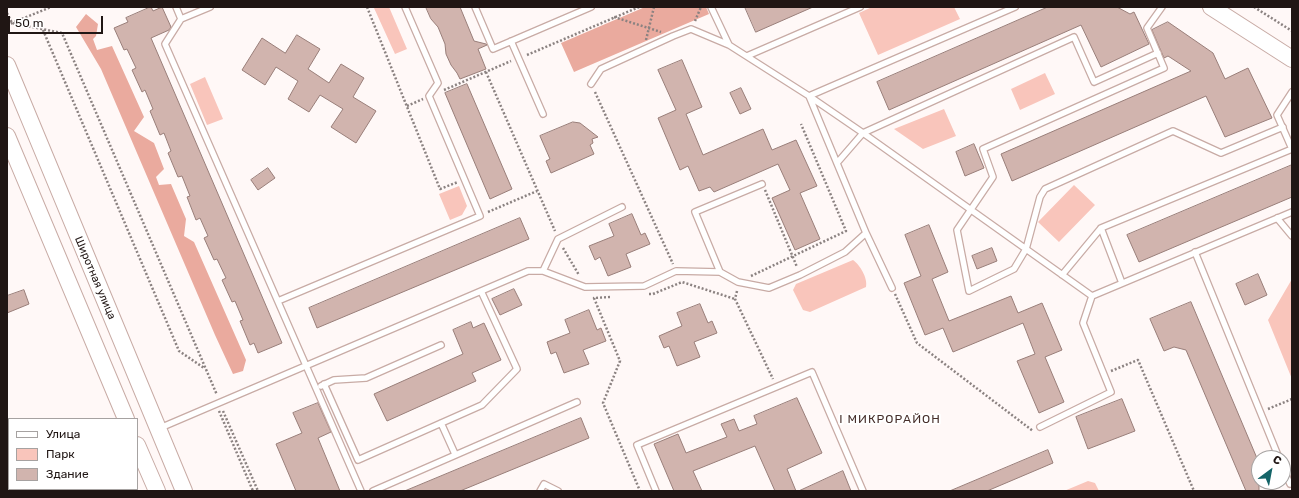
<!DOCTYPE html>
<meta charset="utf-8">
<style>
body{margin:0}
#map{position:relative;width:1299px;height:498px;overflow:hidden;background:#fff8f7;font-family:Rubik,sans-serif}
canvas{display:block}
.frame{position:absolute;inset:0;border:8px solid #201614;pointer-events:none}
.legend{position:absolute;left:8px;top:418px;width:130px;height:72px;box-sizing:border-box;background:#fff;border:1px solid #a6a2a1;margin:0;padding:5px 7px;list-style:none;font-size:12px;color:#201614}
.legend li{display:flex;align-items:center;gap:8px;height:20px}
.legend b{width:20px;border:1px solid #a6a2a1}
.north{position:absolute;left:1251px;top:450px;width:40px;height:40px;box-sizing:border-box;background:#fff;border:1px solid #a6a2a1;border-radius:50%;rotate:32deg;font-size:11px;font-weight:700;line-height:16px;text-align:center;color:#201614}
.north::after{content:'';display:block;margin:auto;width:14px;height:18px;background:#146468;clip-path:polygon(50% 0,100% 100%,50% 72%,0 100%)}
.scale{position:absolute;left:8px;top:16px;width:95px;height:18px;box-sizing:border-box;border:2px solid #201614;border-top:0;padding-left:5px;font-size:12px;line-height:14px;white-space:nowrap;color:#201614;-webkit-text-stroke:3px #fff;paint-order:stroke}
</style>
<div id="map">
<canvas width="1299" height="498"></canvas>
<div class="frame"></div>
<ul class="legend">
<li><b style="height:5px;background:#fff"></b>Улица</li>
<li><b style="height:11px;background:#f9c5bb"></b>Парк</li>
<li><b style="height:11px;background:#d1b4ae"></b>Здание</li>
</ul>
<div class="north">С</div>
<div class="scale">50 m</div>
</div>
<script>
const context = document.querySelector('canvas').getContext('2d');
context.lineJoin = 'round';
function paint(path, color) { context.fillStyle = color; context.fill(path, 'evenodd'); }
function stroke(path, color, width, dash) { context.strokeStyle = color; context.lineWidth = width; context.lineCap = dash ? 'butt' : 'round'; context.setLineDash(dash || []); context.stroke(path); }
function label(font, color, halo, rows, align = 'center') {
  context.font = font + ' Rubik,sans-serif'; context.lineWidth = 4; context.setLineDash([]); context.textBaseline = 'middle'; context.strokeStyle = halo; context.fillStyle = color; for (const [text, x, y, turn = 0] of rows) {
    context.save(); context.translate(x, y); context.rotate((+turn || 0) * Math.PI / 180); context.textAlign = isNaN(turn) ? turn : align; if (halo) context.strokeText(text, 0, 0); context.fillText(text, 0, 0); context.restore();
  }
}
paint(new Path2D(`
 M377 7H389L407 49 395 54 374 8Z
 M872 7H954L960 19 878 55 859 13Z
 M1045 73 1055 94 1020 110 1011 89Z
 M205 77 223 119 207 125 190 84Z
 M944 109 956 136 923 149 894 129Z
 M1074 185 1095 205 1059 242 1038 222Z
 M459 186 467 206 462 215 450 220 439 194Z
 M853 260C860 265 868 278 866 287L810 312 803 310 793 290 796 284Z
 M1292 279V379L1268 320Z
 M1088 481 1095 483 1099 491H1064Z`), '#f9c5bb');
paint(new Path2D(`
 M645 7H706L709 14 574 72 561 43Z
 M86 14 98 24 96 36 93 39 97 50 112 46 144 117 134 131 154 143 164 169 156 177 159 185 171 184 186 219 184 236 194 242 246 360 243 371 233 374 215 335 101 69 76 27Z`), '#eaaa9e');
const building = new Path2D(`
 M151 7 153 11 162 7 171 27 169 30 151 38 282 343 258 353 254 343 250 345 240 321 243 320 235 301 232 302 222 280 226 278 217 259 214 260 204 238 208 236 200 218 196 220 187 197 190 196 182 176 178 177 168 153 171 151 164 133 160 135 150 111 153 109 145 90 142 92 132 70 136 68 127 49 124 50 114 28 128 22 126 18Z
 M426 7H460L474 41 486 44 487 45 478 49 486 69 460 79 457 73 451 65 446 54 445 44 438 27 431 19Z
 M745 7H813L756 32Z
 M1048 7H1117L1130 14 1134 12 1149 44 1101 67 1081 25 889 110 877 82Z
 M1168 22 1213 53 1225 79 1248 68 1272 118 1225 137 1206 96 1012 181 1001 154 1191 71 1168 56 1164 58 1152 30Z
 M297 35 320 49 308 69 329 83 341 64 364 78 353 97 376 111 356 143 331 127 343 109 320 95 309 112 288 99 298 81 276 67 265 85 242 70 262 38 285 53Z
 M682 60 702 107 686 114 703 155 763 129 772 150 796 140 817 186 800 193 820 239 795 250 772 198 790 190 778 164 714 192 710 187 699 191 688 166 680 170 658 118 676 110 658 70Z
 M467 84 512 189 490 199 445 93Z
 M741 88 751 109 740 114 730 93Z
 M573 122 580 123 598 137 592 139 593 143 590 145 594 154 551 173 546 161 550 159 540 136Z
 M974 144 984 168 965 176 956 152Z
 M1292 165V197L1139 262 1127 235Z
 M268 168 275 178 258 190 251 180Z
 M632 214 641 235 645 233 650 244 626 254 631 267 608 276 600 257 595 260 589 246 614 236 609 224Z
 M520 218 529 239 317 328 309 308Z
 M929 225 948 272 932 279 949 321 1011 296 1018 313 1042 303 1062 350 1045 357 1064 402 1039 413 1017 361 1035 354 1023 323 953 352 943 328 925 335 904 283 921 276 905 235Z
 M992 248 997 261 977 269 972 256Z
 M1258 274 1267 295 1245 305 1236 284Z
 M514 289 522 305 500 315 492 299Z
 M24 290 29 304 7 313V296Z
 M1191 302 1259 463V491H1246L1186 350 1174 347 1164 351 1150 319Z
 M700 304 708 323 712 321 717 333 694 342 700 357 677 366 669 346 664 348 659 336 682 326 677 313Z
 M589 310 597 330 601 328 606 341 583 350 589 364 564 373 556 352 551 354 547 342 570 333 565 320Z
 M471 322 473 328 484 323 501 360 472 373 476 381 387 421 374 394 463 354 453 330Z
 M797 398 822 453 787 469 796 491H775L755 446 693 471 702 491H674L654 444 678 434 686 453 727 437 721 424 734 419 739 431 757 424 754 416Z
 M1122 399 1135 431 1088 449 1076 417Z
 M318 403 331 432 318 438 340 491H296L276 444 302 433 293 413Z
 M581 418 589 438 460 491H405Z
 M1048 450 1053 463 987 491H950Z
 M843 471 851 491H799Z`);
paint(building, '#d1b4ae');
stroke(building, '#997e79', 1);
const lane = new Path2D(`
 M176 7 181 19 165 44 361 491
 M475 7 493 49 591 7
 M711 7 729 45 809 96 863 133 1092 296 1292 212
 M1162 7 1147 28 1164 68 983 149 993 177 957 230 969 291 1014 269 1026 249 1040 197 1045 189 1173 131 1221 153 1283 127
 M181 19 210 7
 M511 41 543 114
 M747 56 860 7
 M591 84 601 69 673 36 691 29 729 45
 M837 163 863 133 1074 37 1094 82 1158 53
 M1277 218 1292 236
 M1101 228 1122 283
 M866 233 892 288
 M1195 252 1279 458
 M543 271 558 239 622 207
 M720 272 695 212 762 184
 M1062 275 1101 228 1292 149 1277 115 1292 92
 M278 301 480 216 429 96 438 83 405 7
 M324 384 358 460 482 405 517 369 481 291
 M321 386 334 380 366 378 441 345
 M441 423 455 454
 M1040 427 1111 392 1083 323 1092 296
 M160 428 528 271H543L585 287 644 286 676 271 720 272 738 282 769 288 800 275 845 252 866 233 809 96 1015 7
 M7 438 9 442
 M7 460 9 459
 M1283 468 1290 484 1292 483
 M24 491 25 489
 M373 491 577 402
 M540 491 544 484 558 491
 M656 491 637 445 812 372 863 491`);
const secondary = new Path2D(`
 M1211 7 1292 59
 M7 65 184 491
 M7 136 126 419
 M137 445 157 491`);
stroke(lane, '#c8aba5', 8);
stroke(secondary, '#c8aba5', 18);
stroke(new Path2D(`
 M367 7 440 189 458 182
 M1254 7 1292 31
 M7 13 12 23 62 33 217 395
 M614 17 661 32
 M695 21 701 7
 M7 25 51 7
 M43 30 179 351 204 368
 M646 40 654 7
 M527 55 639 7
 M486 72 555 231
 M444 90 511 61
 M595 92 673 264
 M407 106 423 99
 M765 190 797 267
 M488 212 537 191
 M563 248 579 275
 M751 276 846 231 801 124
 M737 291 735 299 773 379
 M649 294H653L682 282 735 299
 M895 294 917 343 1033 431
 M610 297 594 298 620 361 603 403 640 491
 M1111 371 1138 360 1194 491
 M1268 409 1292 399
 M219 411 253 491
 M223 411 258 491`), '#8b8281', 2.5, [2, 2]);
stroke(lane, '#fff', 5.5);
stroke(secondary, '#fff', 16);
label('11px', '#201614', '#fff', [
 ["Широтная улица",95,278,67]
]);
context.letterSpacing = '1px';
label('12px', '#462f2b', '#fff', [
 ["I МИКРОРАЙОН",890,420]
]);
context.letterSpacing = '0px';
</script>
